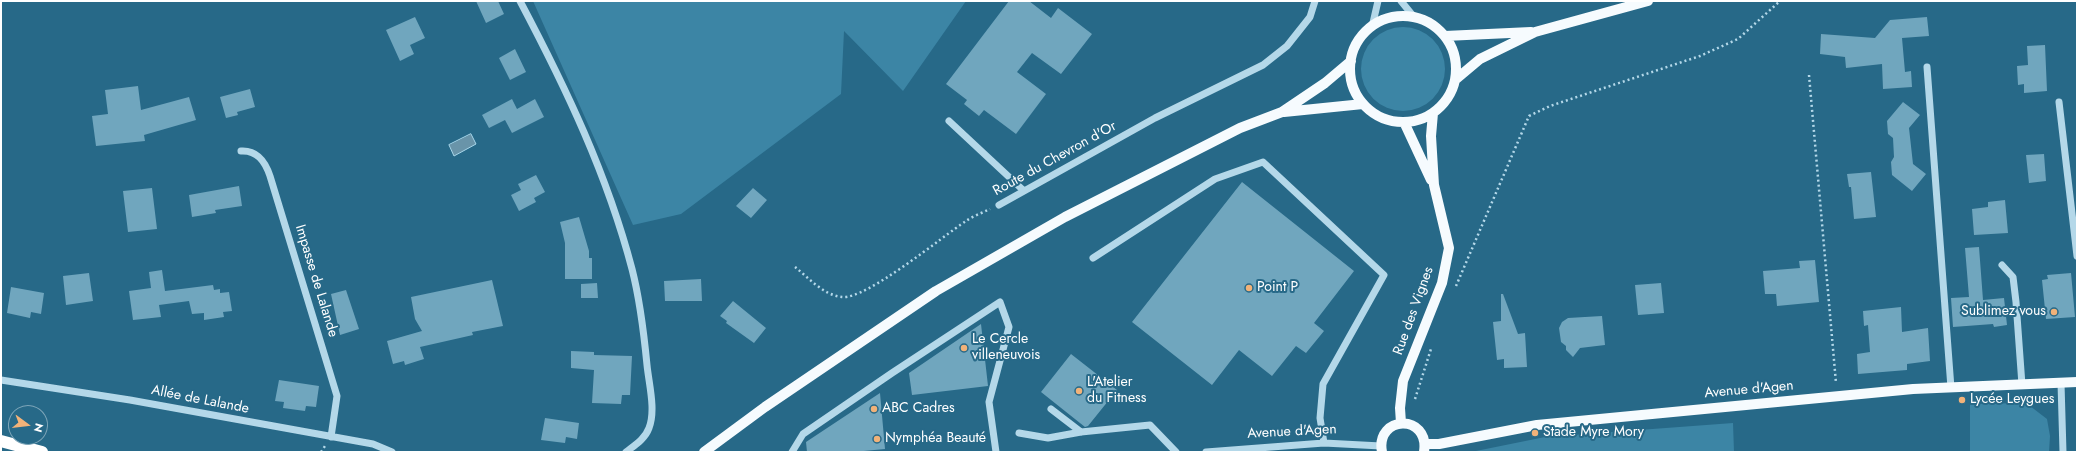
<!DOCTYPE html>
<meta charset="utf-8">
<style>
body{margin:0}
#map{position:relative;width:2078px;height:453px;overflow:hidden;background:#276988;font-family:Jost,sans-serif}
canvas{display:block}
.frame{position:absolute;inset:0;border:2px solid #fff;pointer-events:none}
.north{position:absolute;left:8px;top:405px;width:40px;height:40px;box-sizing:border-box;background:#276988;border:1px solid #7da5b8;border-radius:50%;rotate:105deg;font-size:11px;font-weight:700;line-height:16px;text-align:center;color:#fff}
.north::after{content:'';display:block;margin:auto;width:14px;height:18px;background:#f1b279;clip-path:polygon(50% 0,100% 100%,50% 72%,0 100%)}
</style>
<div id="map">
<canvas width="2078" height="453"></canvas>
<div class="frame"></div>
<div class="north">N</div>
</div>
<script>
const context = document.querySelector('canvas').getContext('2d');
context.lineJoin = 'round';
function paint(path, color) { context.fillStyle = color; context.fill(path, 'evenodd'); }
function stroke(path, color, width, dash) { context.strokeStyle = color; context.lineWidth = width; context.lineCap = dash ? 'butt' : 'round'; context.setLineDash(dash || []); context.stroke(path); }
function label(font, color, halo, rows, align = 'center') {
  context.font = font + ' Jost,sans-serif'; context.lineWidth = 4; context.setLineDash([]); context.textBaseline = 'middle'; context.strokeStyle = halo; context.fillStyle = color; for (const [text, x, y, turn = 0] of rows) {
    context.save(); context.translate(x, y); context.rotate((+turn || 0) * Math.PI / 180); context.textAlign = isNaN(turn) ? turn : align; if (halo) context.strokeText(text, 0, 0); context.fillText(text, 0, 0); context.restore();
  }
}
paint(new Path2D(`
 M533 1H966L903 91 844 31 841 94 681 214 633 225Z
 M1361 69a42 42 0 1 1 84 0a42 42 0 1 1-84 0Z
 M2022 403 2030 406 2047 419 2050 436 2049 452H1970V404Z
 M1733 423 1734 452H1471L1545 437Z`), '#3c85a5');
const water = new Path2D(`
 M471 134 476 144 454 156 449 145Z`);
paint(water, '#6994a9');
stroke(water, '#a8d6e9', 1);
paint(new Path2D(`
 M476 1H498L504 14 486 23Z
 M1009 1H1029L1051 18 1058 8 1092 34 1061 74 1032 53 1017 72 1046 94 1016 134 984 110 979 116 964 104 967 100 946 84Z
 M415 17 425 38 410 45 414 54 400 61 386 30Z
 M1927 17 1929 36 1902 38 1905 72 1911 71 1912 87 1883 89 1882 64 1846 68 1845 57 1820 54 1821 34 1875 38 1890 20Z
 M2045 45 2047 91 2024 93V84L2018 85 2017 66 2028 65 2027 46Z
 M515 49 526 72 510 80 499 58Z
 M138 86 141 110 189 97 196 120 144 135 145 141 96 146 92 116 108 114 105 90Z
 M250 89 255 107 237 112 238 115 226 118 220 97Z
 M512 99 517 109 535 99 544 117 512 133 505 120 489 128 482 115Z
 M1903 102 1920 115 1909 128 1913 164 1926 174 1912 191 1892 175 1891 162 1894 157 1893 138 1888 134 1887 121Z
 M2044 154 2046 181 2029 183 2026 155Z
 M1871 172 1876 217 1854 219 1851 187H1849L1847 174Z
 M536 175 545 192 534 198 536 202 519 211 511 195 521 190 518 184Z
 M1242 182 1354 271 1314 323 1324 331 1306 353 1296 346 1272 376 1239 350 1212 385 1132 322Z
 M239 186 242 206 215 210 216 213 192 217 189 195Z
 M152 188 157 229 128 232 123 191Z
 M753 188 767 200 751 218 736 206Z
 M2005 200 2008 233 1974 235 1972 209 1988 207V202Z
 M579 217 589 251V258H592V279H565V243L560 222Z
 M1979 247 1983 300 2004 298 2007 325 1994 327 1993 324 1953 327 1951 298 1969 297 1965 248Z
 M1815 260 1819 302 1777 306 1776 294H1765L1763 271 1800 268 1799 261Z
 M162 270 165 291 213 285 214 290 220 289V293L229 292 232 311 223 312 224 317 204 320V313L192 314 189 301 159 305 161 317 133 320 129 291 151 288 149 272Z
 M89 273 93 301 66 305 63 276Z
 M2071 273 2075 317 2046 319 2042 280 2048 279 2047 275Z
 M701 279 702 301H665L664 281Z
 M492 280 503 326 472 332 473 335 420 347 424 359 405 365 404 361 393 364 387 341 422 331 415 319 411 297Z
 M597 283 598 298H581V284Z
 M1661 283 1664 313 1638 315 1635 285Z
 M11 287 44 293 41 314 31 312 30 318 7 313Z
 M346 290 359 329 340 335 331 294Z
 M1501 294H1503L1518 334 1525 333 1527 367 1504 368V359L1497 360 1493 322 1501 321Z
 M733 301 766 328 754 343 726 323 727 321 720 316Z
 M1901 307 1902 332 1928 328 1930 361 1907 364V370L1858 374 1857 354 1870 352 1868 325 1864 326 1863 311Z
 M1602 316 1605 345 1580 348 1573 357 1566 350V346L1561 342 1559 328 1562 322 1568 318Z
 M981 324 988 386 912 395 909 373Z
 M571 351 594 352V355L632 356 630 395H622L621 404 592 403 594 370 571 368Z
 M1071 354 1117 390 1088 426 1085 427 1041 392Z
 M279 380 319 386 316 407 306 406 305 411 283 408 284 402 275 401Z
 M880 393 885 449 853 452H807L806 442Z
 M545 418 579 423 577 439 566 437 565 443 541 440Z`), '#70a6be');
stroke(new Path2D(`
 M1809 75 1836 383
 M795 267C809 278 823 295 842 297 866 300 943 236 966 221 973 216 982 213 990 209
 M1456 286 1529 116 1550 106 1700 56 1738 39 1780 1
 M1415 399 1431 349
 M321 452 325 446`), '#b4d8e9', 2.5, [2, 3]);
stroke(new Path2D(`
 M520 1C566 88 607 174 632 269 640 300 644 334 647 365 649 385 656 410 649 428 645 439 635 445 626 452
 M1401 1 1414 17
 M1372 27 1378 1
 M1927 67 1951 388
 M2059 102 2077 256
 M949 121 1023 190
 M241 151C257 150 265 161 270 176L337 396 331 437
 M999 205 1155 118 1263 65 1287 46 1310 17 1315 1
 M1093 258 1215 179 1263 162 1384 275 1323 384 1320 418 1324 443
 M2002 265 2013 277 2016 302 2022 385
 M1 380 130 400 373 444 392 452
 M2061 383 2063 452
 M1051 409 1081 432
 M1019 433 1048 438 1081 432 1150 425 1176 452
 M792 452 803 434 892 373 1000 302 1009 327 989 402 996 452
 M1206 452 1324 443 1381 446`), '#b4d8e9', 7);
stroke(new Path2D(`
 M1350 69a53 53 0 1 1 106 0a53 53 0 1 1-106 0Z
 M1445 36 1531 32
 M1455 80 1480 59 1535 32 1648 1
 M1284 112 1363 104
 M1404 122 1431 180
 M1401 423 1400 408 1403 381 1442 283 1449 248 1434 185 1431 136 1433 113
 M1425 444H1439L1537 425 1913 389 2077 382
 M704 452 765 407 936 291 1065 217 1240 128 1282 112 1325 83 1351 61
 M1382 452C1375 415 1430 413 1424 452`), '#f6fbfe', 10);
stroke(new Path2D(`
 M1 441 42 452`), '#fff', 12);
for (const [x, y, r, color] of [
 [1249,288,4,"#f1b279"],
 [2054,312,4,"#f1b279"],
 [964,348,4,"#f1b279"],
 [1079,391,4,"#f1b279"],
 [1962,400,4,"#f1b279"],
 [874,409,4,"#f1b279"],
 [1535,433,4,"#f1b279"],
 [877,439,4,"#f1b279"]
]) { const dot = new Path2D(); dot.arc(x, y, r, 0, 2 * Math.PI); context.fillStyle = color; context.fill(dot); stroke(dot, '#276988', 1.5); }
label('14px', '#fff', '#276988', [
 ["Route du Chevron d'Or",1055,159,-29],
 ["Impasse de Lalande",316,281,73],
 ["Rue des Vignes",1414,311,-70],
 ["Avenue d'Agen",1749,390,-5],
 ["Allée de Lalande",200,400,11],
 ["Avenue d'Agen",1292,432,-3]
]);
label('14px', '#fff', '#276988', [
 ["Point P",1257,288],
 ["Sublimez vous",2046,312,"right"],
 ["Le Cercle",972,340],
 ["villeneuvois",972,356],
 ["L'Atelier",1087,383],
 ["du Fitness",1087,399],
 ["Lycée Leygues",1970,400],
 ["ABC Cadres",882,409],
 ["Stade Myre Mory",1543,433],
 ["Nymphéa Beauté",885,439]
], 'left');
</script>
